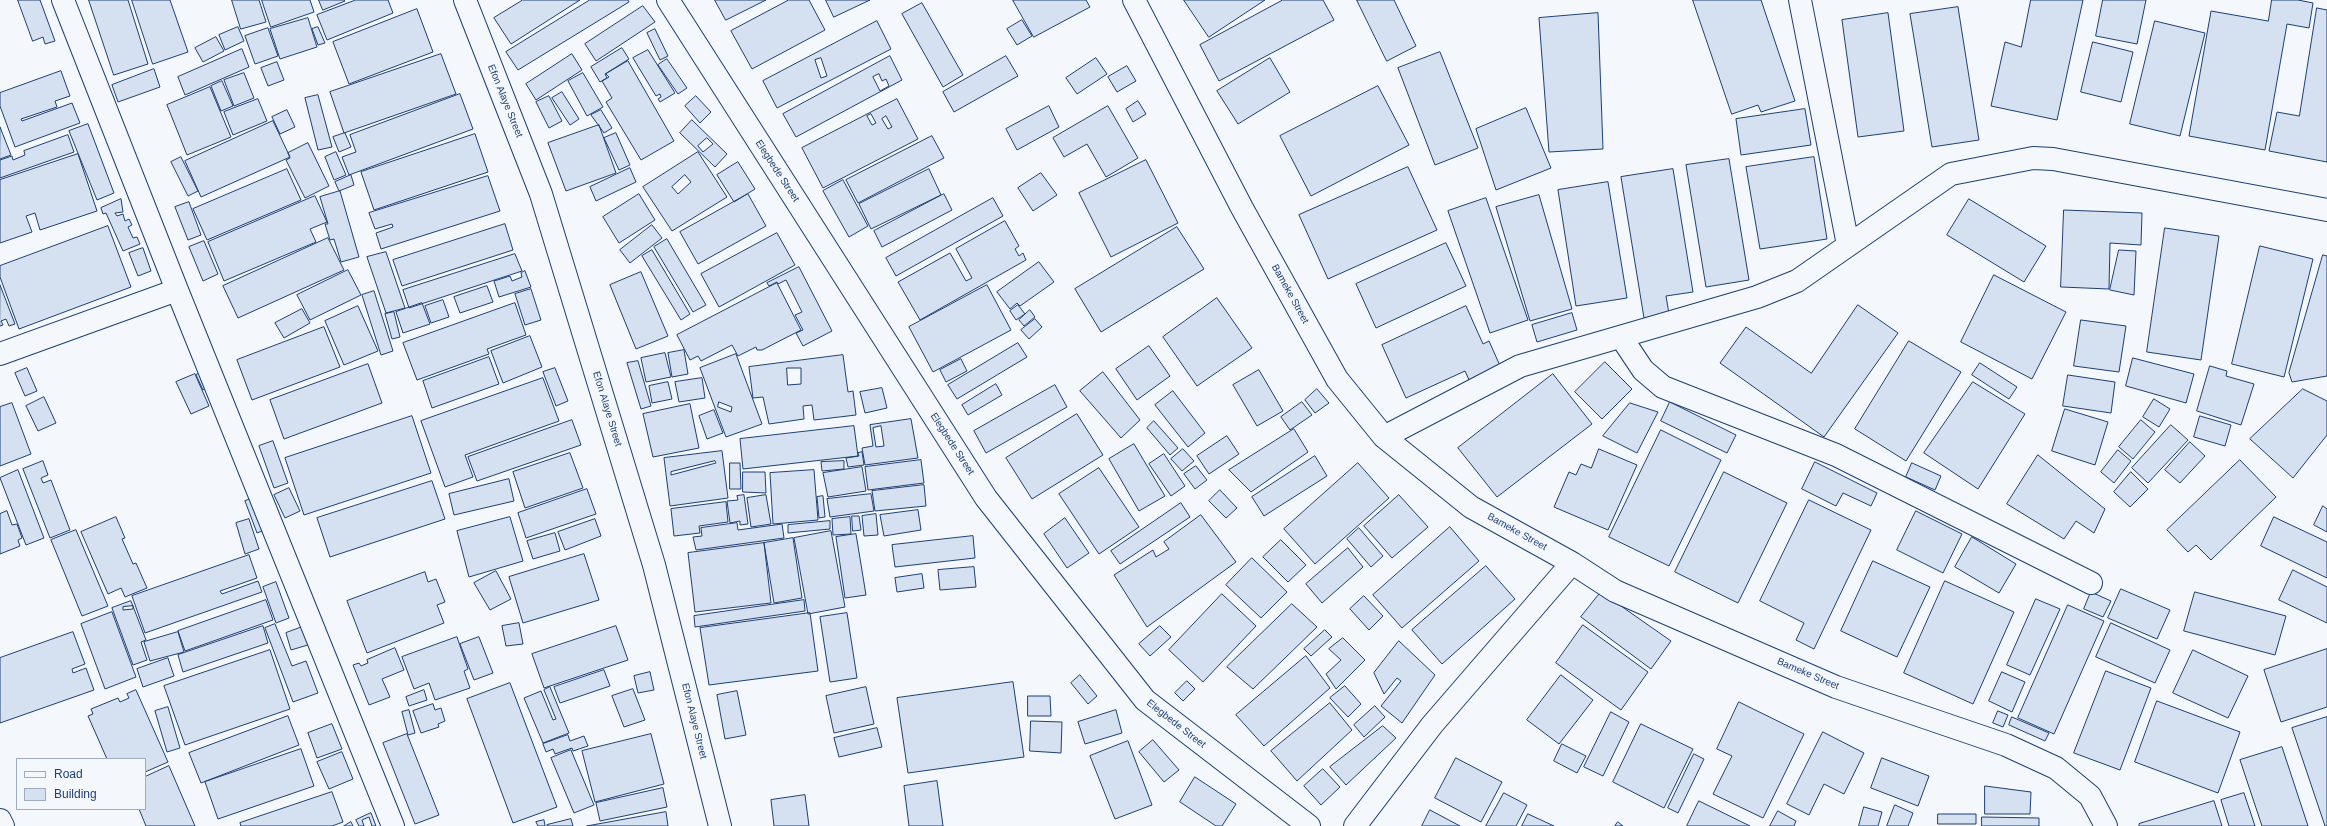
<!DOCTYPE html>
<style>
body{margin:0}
#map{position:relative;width:2327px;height:826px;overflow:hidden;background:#f4f7fb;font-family:Helvetica,sans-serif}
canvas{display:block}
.legend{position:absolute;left:16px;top:758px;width:130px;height:52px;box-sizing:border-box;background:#f4f7fb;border:1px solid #9eadc5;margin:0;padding:5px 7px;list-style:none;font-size:12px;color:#1d3f73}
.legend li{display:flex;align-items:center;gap:8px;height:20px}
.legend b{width:20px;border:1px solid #9eadc5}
</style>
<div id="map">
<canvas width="2327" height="826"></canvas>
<ul class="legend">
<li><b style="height:5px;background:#f4f7fb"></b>Road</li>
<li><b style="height:11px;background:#d5e0f0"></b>Building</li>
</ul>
</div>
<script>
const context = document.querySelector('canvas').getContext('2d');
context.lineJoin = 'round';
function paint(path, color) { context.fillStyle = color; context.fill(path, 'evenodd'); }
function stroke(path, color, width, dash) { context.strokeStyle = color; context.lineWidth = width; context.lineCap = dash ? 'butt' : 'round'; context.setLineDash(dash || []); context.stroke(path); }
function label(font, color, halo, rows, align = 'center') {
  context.font = font + ' Helvetica,sans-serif'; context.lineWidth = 3; context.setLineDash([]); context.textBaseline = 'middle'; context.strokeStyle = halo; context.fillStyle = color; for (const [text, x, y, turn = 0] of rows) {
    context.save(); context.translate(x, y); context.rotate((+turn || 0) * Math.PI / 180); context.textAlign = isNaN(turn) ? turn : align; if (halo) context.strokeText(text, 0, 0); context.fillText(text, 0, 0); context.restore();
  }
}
const building = new Path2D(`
 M18 0H40L55 41 45 44 43 37 33 41Z
 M89 0H128L148 64 114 75Z
 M132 0H170L188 52 153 64Z
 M232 0H259L266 22 241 29Z
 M262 0H310L314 12 271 27Z
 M319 0H344L345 1 323 10Z
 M356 0H388L393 13 327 40 317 15Z
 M523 0H580L511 44 494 18Z
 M590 0H628L629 2 518 70 506 52Z
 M715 0H766L726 20Z
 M789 0H809L825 30 752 69 731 31Z
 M826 0H870L834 17Z
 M1013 0H1086L1090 7 1034 37Z
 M1184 0H1265L1209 37Z
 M1283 0H1323L1334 20 1219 81 1200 45Z
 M1357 0H1394L1416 46 1387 61Z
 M1693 0H1761L1795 101 1761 112 1758 105 1732 114Z
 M2031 0H2083L2057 120 1991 106 2005 42 2021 47Z
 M2103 0H2146L2137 44 2096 36Z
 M2272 0H2298L2313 3 2309 28 2287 24 2265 150 2189 136 2211 11 2268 21Z
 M922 3 963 75 943 87 902 14Z
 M643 6 655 22 596 61 585 44Z
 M1958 7 1979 140 1932 147 1910 14Z
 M2317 8 2327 10V162L2269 151 2277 112 2299 116Z
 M417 9 433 52 349 84 333 42Z
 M1598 13 1603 149 1549 152 1539 18Z
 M1888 13 1904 131 1858 137 1842 20Z
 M308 18 317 47 280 59 270 29Z
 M1022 20 1032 36 1017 45 1007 29Z
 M877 21 891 49 777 108 763 81ZM821 58 827 76 821 78 815 60Z
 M2155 21 2205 33 2180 136 2130 124Z
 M238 27 244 41 225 50 219 35Z
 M318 27 325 43 318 45 312 29Z
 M268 28 278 56 255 64 245 36Z
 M655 29 668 56 660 60 647 33Z
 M216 37 224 51 203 62 195 48Z
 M2093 42 2133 52 2121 102 2081 92Z
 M622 48 629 59 605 74 607 78 600 82 591 67Z
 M242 49 249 67 185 95 178 77Z
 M648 50 675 93 660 102 658 99 661 97 660 94 656 96 633 58Z
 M1440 52 1478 148 1435 165 1398 68Z
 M441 54 456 94 344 133 330 92Z
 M572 54 582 70 536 100 526 84Z
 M890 56 902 80 796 137 783 114ZM879 74 882 81 886 79 889 86 880 91 873 77Z
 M1006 56 1018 76 954 112 943 92Z
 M1096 58 1107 74 1077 94 1066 78Z
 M1270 58 1290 92 1238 124 1217 91Z
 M667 59 687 88 678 94 658 65Z
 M628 61 674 141 641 160 606 102 612 98 602 81 609 77 606 74Z
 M277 62 284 80 268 86 261 68Z
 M1127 66 1136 81 1117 92 1108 77Z
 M154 69 160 87 118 102 112 85Z
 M61 71 70 96 55 101 57 107 21 119 22 121 72 103 80 123 15 147 0 106V93Z
 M244 73 254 98 234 106 224 80Z
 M583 73 603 107 587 116 568 81Z
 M222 81 233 106 221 111 211 86Z
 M1378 86 1409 145 1311 196 1280 136Z
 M210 87 231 137 187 155 167 105Z
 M562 92 579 119 570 125 552 98Z
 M460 94 473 129 349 175 342 157 356 152 350 135Z
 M318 95 332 147 318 150 305 98Z
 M549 96 562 121 549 128 536 102Z
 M696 96 711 112 700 123 685 106Z
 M258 99 267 121 233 135 224 112Z
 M897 99 918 139 823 188 802 148ZM871 114 876 123 872 125 867 116ZM886 116 892 127 888 129 882 119Z
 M1138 101 1146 114 1133 122 1126 109Z
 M1049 106 1059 127 1017 150 1006 129Z
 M1108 106 1138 158 1106 177 1087 144 1064 157 1053 138Z
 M1526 108 1551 168 1496 190 1476 129Z
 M1805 109 1811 145 1741 155 1736 119Z
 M287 110 295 127 280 134 272 117Z
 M601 110 612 128 604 133 591 115Z
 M692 120 727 154 715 167 680 133ZM707 138 713 144 703 152 698 146Z
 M273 121 290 157 201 197 185 161Z
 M88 124 114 193 97 200 69 131Z
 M599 125 616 173 566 191 548 143Z
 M0 127 11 155 0 159Z
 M345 133 351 147 339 152 333 137Z
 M616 133 630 165 619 170 604 138Z
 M475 134 488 172 374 210 361 172Z
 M68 135 74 152 0 178V160L12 156 13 160 25 155 24 151Z
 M932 136 944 158 858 203 846 180Z
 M308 143 329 186 305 198 286 160 290 158 288 153Z
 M336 152 346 175 334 180 325 157Z
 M698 152 727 197 672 231 643 187ZM685 175 691 182 678 194 672 187Z
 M78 154 97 211 40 230 35 213 26 216 32 232 0 243V180Z
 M181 157 198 191 188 196 171 162Z
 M1814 157 1827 239 1760 249 1746 167Z
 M1729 159 1749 280 1706 287 1686 165Z
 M1146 160 1178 223 1111 257 1079 193Z
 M738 162 755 189 734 202 717 175Z
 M1408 167 1437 230 1328 279 1299 215Z
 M630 168 636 182 596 201 590 187Z
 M287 169 301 200 207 240 193 209Z
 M929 169 941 195 871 229 859 204Z
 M1673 169 1693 292 1666 296 1669 314 1644 318 1621 177Z
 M1041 173 1057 195 1033 211 1018 188Z
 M351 175 354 185 339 191 335 182Z
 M488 176 500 211 381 249 376 233 393 227 392 224 375 229 369 213Z
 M843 180 868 226 849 237 823 191Z
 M1608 182 1627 298 1576 306 1558 190Z
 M340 191 359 257 341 262 334 239 330 240 325 224H328L320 197Z
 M639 194 655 220 619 243 603 217Z
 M748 194 766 226 698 264 680 232Z
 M944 194 952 210 882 247 874 231Z
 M1539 195 1572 309 1530 321 1496 207Z
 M315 196 327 222 310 229 316 242 224 281 208 242Z
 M993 198 1003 216 896 276 886 258Z
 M1486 198 1528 320 1490 333 1448 211Z
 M121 199 123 212 115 213 117 216 123 214 125 221 129 219 132 225 128 227 133 238 137 237 140 244 123 251 106 213 103 214 101 208Z
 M1969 199 2046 246 2024 282 1947 235Z
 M189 202 201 235 188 240 175 207Z
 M2064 210 2142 213 2141 245 2110 243 2109 289 2061 287Z
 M1005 221 1019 246 1015 249 1019 256 1023 253 1026 260 920 320 898 282 950 253 966 281 972 278 956 249Z
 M505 224 513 250 402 286 393 260Z
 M652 225 662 238 630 263 620 250Z
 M108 226 131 287 19 329 0 277V266Z
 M1177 227 1204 269 1101 332 1075 289Z
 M2165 228 2219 236 2201 360 2147 352Z
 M777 233 795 265 719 307 701 274Z
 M328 238 344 270 238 318 223 286Z
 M667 239 706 305 693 312 654 247Z
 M204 241 218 274 203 281 189 247Z
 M1446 243 1466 286 1376 328 1356 284Z
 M2260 246 2313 259 2284 377 2232 364Z
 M143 248 151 271 138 276 129 253Z
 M652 250 690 314 681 320 642 256Z
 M2119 250 2136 251 2134 295 2110 290Z
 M386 252 405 308 386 313 367 257Z
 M515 254 522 271 409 308 403 290Z
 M2323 255 2327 256V376L2292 382 2289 373Z
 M1039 262 1054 282 1020 306 1017 303 1010 309 997 292Z
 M799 267 832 331 803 346 796 333 803 330 795 315 802 312 786 280 778 284 777 282 769 286 767 283Z
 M348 270 361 295 310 320 297 295Z
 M525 271 531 287 499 297 494 281 510 276 512 281 522 277 521 273Z
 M641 272 668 336 636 349 610 285Z
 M1994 275 2066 312 2032 379 1961 342Z
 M777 283 801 330 762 350H757L756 347 738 356 732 345 701 361 698 356 690 360 677 335Z
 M0 285 15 324 9 326 6 319 1 321 3 325 0 326Z
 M987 285 1011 330 933 372 909 327Z
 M487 286 493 302 460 313 454 297Z
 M531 289 541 320 525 325 515 294Z
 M374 291 393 351 381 355 362 295Z
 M1217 298 1252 348 1197 386 1163 337Z
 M443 300 449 317 431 323 425 306Z
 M422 303 430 324 403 333 396 312Z
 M515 303 526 335 487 349 489 354 417 380 403 343Z
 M1018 305 1025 314 1016 320 1010 311Z
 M1858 305 1898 333 1824 437 1720 363 1746 327 1811 373Z
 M358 306 378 351 344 365 325 321Z
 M1466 306 1483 344 1489 341 1501 368 1470 382 1465 371 1406 398 1382 345Z
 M302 309 310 323 284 338 275 323Z
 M1030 310 1035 317 1024 326 1019 320Z
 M394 312 400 337 392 339 385 314Z
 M1572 313 1577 330 1537 342 1532 325Z
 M1035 319 1042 327 1029 339 1021 330Z
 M2081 320 2126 326 2119 372 2074 366Z
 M324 327 340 367 252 400 237 360Z
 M530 336 542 367 503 383 491 351Z
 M1909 341 1961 372 1906 461 1855 429Z
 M1018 343 1027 357 957 399 948 385Z
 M1149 346 1170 376 1137 400 1116 369Z
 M684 350 688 374 672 377 668 353Z
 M665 353 671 377 646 382 641 358Z
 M736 354 762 424 726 437 700 368ZM719 402 732 407 731 412 718 407Z
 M843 355 848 392 853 391 856 415 814 420 812 405 803 406 804 419 769 424 763 397 753 398 749 367ZM787 368H801V384L788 385Z
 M489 357 499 384 432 408 423 381Z
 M2133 358 2194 374 2186 403 2126 386Z
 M961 359 967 371 946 382 940 370Z
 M638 361 651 406 641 409 627 363Z
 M1605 362 1632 389 1602 419 1575 392Z
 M1980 363 2017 387 2009 399 1972 375Z
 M368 364 382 403 284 439 270 400Z
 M2210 366 2227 371 2226 376 2254 384 2241 425 2197 411Z
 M27 368 37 391 25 396 15 373Z
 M555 368 568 401 556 406 543 372Z
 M1259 370 1283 411 1257 426 1233 385Z
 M1103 372 1140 420 1121 438 1080 391Z
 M200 373 212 385 203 390 196 375Z
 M195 374 209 406 191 414 176 382Z
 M1553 374 1592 424 1497 497 1458 448Z
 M2068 375 2115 382 2111 413 2063 406Z
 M543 378 559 421 465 455 473 477 445 487 421 421Z
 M702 378 705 398 679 402 675 382Z
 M668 382 672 399 652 403 649 386Z
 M1973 382 2025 414 1978 489 1924 453Z
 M996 384 1002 395 968 415 962 405Z
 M1055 385 1067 407 986 453 974 431Z
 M882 388 887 408 865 413 860 392Z
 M1317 389 1329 403 1315 413 1305 400Z
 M2303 389 2327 401V435L2293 478 2250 439Z
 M1173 391 1205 433 1188 447 1155 405Z
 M44 397 56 423 38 431 26 406Z
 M2154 399 2170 409 2159 427 2143 417Z
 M1302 402 1312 415 1290 430 1281 417Z
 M1670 402 1736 435 1727 453 1661 421Z
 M12 403 31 454 0 466V407Z
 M1630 403 1658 412 1637 453 1603 436Z
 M690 404 699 448 653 457 643 414Z
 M2065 409 2108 422 2095 465 2052 451Z
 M714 410 723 433 707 439 699 416Z
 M1077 414 1103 455 1032 499 1006 458Z
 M412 416 431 473 304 515 285 458Z
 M2200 416 2231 425 2225 446 2194 437Z
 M911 419 918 458 865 465 862 448 873 446 870 425ZM881 426 884 446 876 447 873 428Z
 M572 420 581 445 477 481 468 457Z
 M2141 420 2155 432 2133 459 2119 447Z
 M1154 421 1178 448 1170 455 1147 428Z
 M2171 425 2188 440 2148 483 2132 468Z
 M854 426 858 456 743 469 740 439Z
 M1294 429 1308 452 1251 492 1229 470Z
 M1661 430 1721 460 1669 566 1609 537Z
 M1227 436 1239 454 1209 474 1197 456Z
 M273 441 288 483 274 488 259 446Z
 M2190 442 2205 456 2180 483 2165 470Z
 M1134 444 1165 496 1139 511 1109 459Z
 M1183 449 1194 461 1182 471 1171 459Z
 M1599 449 1637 465 1608 530 1554 507 1569 472 1576 475 1581 464 1591 468Z
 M2118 450 2131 461 2114 483 2101 472Z
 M722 451 728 498 670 506 664 458ZM715 461 716 463 671 475V472Z
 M862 452 864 465 848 467 846 458 859 456 858 453Z
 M570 453 583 488 525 508 513 472Z
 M1164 454 1185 486 1171 496 1149 464Z
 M2038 455 2105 509 2094 533 2076 521 2064 539 2007 504Z
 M1315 456 1327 476 1264 516 1252 497Z
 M921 460 924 483 868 490 865 467Z
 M2240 460 2276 497 2211 560 2196 545 2188 552 2167 530Z
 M43 461 48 475 41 478 43 483 51 480 70 530 50 538 23 469Z
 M844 461V469L822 471 821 462Z
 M1815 462 1877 493 1871 506 1843 493 1836 506 1802 489Z
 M730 463H740L741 489H730Z
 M1358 463 1389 498 1315 564 1284 529Z
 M1912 463 1941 476 1935 490 1906 477Z
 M1196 466 1207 480 1195 489 1184 474Z
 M862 467 866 491 828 497 823 473Z
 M1099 468 1139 527 1099 554 1059 494Z
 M18 470 44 538 26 545 0 478Z
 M814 470 818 520 773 524 770 473Z
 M743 472H765L766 493 743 492Z
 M1724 472 1787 503 1738 603 1675 572Z
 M2131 472 2148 489 2130 507 2114 492Z
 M509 479 514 501 454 515 449 494Z
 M432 481 445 519 330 557 317 518Z
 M924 485 926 506 875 511 872 491Z
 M289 488 300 511 285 518 274 495Z
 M587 489 596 514 526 538 518 513Z
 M1220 490 1237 508 1226 518 1209 501Z
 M871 494 874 511 830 517 827 499Z
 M744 495 748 524 740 525V521L730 523 727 501 738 500 737 496Z
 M766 495 771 524 751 527 747 498Z
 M1399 495 1428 527 1392 558 1364 526Z
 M823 496 825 517 819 518 817 497Z
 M251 499 262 531 257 533 245 501Z
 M1809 500 1871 530 1814 649 1796 640 1804 623 1760 601Z
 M726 502 728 522 699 526 700 533 674 536 671 509Z
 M1181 503 1190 517 1120 564 1111 551Z
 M2323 506 2327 509V532L2314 525Z
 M918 510 921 530 884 536 880 515Z
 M7 511 12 525 17 524 22 538 18 540 20 546 0 554V514Z
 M1916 511 1962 534 1943 573 1897 550Z
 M876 514 878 535 864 536 862 516Z
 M1201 515 1236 562 1147 627 1114 575 1153 550 1156 557 1169 549 1164 542Z
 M852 516H859L861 530 853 531Z
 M116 517 125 538 122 539 133 564 136 563 147 588 125 597 121 588 108 594 81 532Z
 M510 517 523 561 469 577 457 531Z
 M850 517 851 534 833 535 832 519Z
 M2274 517 2327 542V578L2261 546Z
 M1065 518 1089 553 1067 568 1044 534Z
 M249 519 259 549 245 554 236 523Z
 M595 519 601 536 565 550 558 532Z
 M830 521V529L788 533V525Z
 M737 523 738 530 782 524 784 538 696 550 693 537 702 536 701 528Z
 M1450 527 1479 561 1402 628 1373 595Z
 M1359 528 1383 556 1371 567 1347 539Z
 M76 530 108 606 82 616 51 540Z
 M831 531 845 607 808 614 794 538Z
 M555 533 560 551 533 559 527 541Z
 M856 534 866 595 845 598 836 537Z
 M973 536 975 558 895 567 892 545Z
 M1972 537 2016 564 1999 593 1955 567Z
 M793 538 802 598 774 603 764 543Z
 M1281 540 1306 565 1288 582 1263 557Z
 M764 543 771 603 695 612 688 553Z
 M1348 548 1363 567 1322 603 1306 584Z
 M584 554 599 600 523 623 509 577Z
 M249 555 257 578 220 591 222 594 258 581 262 592 145 633 132 596Z
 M1252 558 1287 592 1261 618 1226 585Z
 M1873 561 1930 587 1897 657 1841 631Z
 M1486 566 1515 599 1442 664 1412 630Z
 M974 567 976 587 940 590 938 570Z
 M2293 570 2327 587V623L2279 600Z
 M496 571 511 599 490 610 474 583Z
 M425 572 428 582 436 579 445 602 437 605 444 623 367 653 347 601Z
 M922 574 924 588 897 592 895 578Z
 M1945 581 2014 612 1973 704 1904 673Z
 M276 582 289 618 276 623 263 587Z
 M2121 589 2170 610 2157 639 2108 618Z
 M1601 592 1671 641 1651 669 1581 617Z
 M2091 592 2111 601 2103 617 2084 609Z
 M2195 592 2286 616 2275 655 2184 631Z
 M1222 594 1256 626 1203 682 1169 650Z
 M1364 596 1383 616 1369 630 1350 609Z
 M2036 599 2060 609 2030 675 2007 665Z
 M266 600 273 620 185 651 178 631Z
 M804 600 805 611 695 627 694 616Z
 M131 601 146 640 141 642 147 660 133 665 112 608ZM133 606V609L123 610V607Z
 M1292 604 1317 627 1253 689 1227 667Z
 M2068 605 2104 621 2054 734 2018 718Z
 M112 612 136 677 105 689 81 624Z
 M810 613 818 671 709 685 700 628Z
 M847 613 857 678 830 682 820 617Z
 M519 623 523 644 506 646 502 626Z
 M2111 623 2170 650 2155 683 2096 657Z
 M275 624 292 666 306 661 318 693 293 702 265 628Z
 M1583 625 1648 672 1621 710 1556 663Z
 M263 626 268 643 183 672 178 655Z
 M305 626 311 644 291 650 286 633Z
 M616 626 628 660 544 688 532 654Z
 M1160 626 1171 637 1150 656 1139 644Z
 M1325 630 1332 637 1311 656 1304 649Z
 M73 632 85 664 72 669 73 673 86 668 94 690 0 723V658Z
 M178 632 184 652 150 661 144 642Z
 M457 637 468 669 464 671 470 688 435 700 429 683 414 689 402 657Z
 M479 637 493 673 474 680 460 644Z
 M1343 638 1365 660 1336 689 1326 674 1341 660 1329 649Z
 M1399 641 1435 675 1402 723 1381 706 1401 681 1397 678 1384 694 1374 673Z
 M395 648 404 670 382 679 390 697 369 705 353 665 359 663 361 666 368 663 367 660Z
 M2327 649V707L2281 722 2264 670Z
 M270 650 290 709 185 745 164 686Z
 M2193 650 2248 676 2228 718 2173 693Z
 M1306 656 1330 688 1264 746 1236 715Z
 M168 658 174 676 143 687 137 669Z
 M604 670 610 686 560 703 554 687Z
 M2106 671 2151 688 2120 770 2074 753Z
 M650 672 654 690 638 693 634 676Z
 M2002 672 2025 682 2012 712 1989 701Z
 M1080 675 1097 696 1088 704 1071 683Z
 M1561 675 1593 700 1559 744 1527 720Z
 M1187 681 1195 689 1183 701 1175 693Z
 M1013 682 1024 757 908 773 897 698Z
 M510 683 557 807 513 823 467 699Z
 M1345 686 1361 704 1348 717 1330 698Z
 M550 687 569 733 543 743 524 698 541 691 553 720 556 719 544 690Z
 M866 687 874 724 834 733 826 696Z
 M633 689 645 720 624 727 612 696Z
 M136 690 168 762 145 772V759H107L88 716 93 714 91 709 118 698 120 702 129 698 127 694Z
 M424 690 427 700 409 706 406 697Z
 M737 691 746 735 725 739 717 695Z
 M1028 696H1050L1051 716H1028Z
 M2157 701 2240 732 2218 793 2135 762Z
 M1739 702 1804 734 1763 818 1713 794 1732 756 1717 749Z
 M1330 703 1352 730 1297 781 1271 751Z
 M433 704 435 710 441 708 445 721 438 724 439 727 421 733 413 711Z
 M1375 706 1385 717 1364 737 1354 725Z
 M168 707 180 748 167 752 155 711Z
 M409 710 415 733 408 735 402 712Z
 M1116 710 1122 733 1085 744 1078 722Z
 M1998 711 2008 715 2003 727 1993 723Z
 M1611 712 1629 722 1603 776 1584 767Z
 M288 716 299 745 201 783 189 753Z
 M2012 717 2049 733 2045 741 2009 725Z
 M2327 717V826H2325L2292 728Z
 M1031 721 1062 722 1061 753 1030 751Z
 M332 724 342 749 317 758 308 733Z
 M1641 724 1693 749 1664 808 1613 782Z
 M1383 726 1396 738 1346 785 1330 767Z
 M877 728 882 747 839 757 834 738Z
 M1823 732 1864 753 1844 794 1824 784 1809 815 1787 804Z
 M407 734 439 815 415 824 383 743Z
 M651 734 664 784 595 802 582 751Z
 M568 735 570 741 584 736 588 746 573 751 572 748 555 754 553 749 546 752 543 744Z
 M1153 740 1179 770 1164 782 1139 752Z
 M1128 741 1152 805 1115 819 1090 756Z
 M1562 744 1586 756 1577 773 1554 761Z
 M2282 747 2308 826H2262L2240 760Z
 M301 749 314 786 218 819 205 782Z
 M571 750 594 805 574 813 551 758Z
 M342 752 353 779 329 789 317 762Z
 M1694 754 1704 759 1678 813 1668 808Z
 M1456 758 1502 782 1481 822 1435 798Z
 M1882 758 1929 776 1918 806 1871 788Z
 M169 766 195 826H146L139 809H145V777Z
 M1323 769 1340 787 1321 805 1304 786Z
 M1195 777 1236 804 1222 826H1216L1180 802Z
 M937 781 943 826H909L904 786Z
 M1985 786 2031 792 2030 814H1985Z
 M663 788 667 807 600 821 596 803Z
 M332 792 343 822 332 826H241L240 823Z
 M1504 793 1527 805 1516 826H1486Z
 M2244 793 2255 826H2229L2221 800Z
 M805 795 809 826H774L771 800Z
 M1699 801 1750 826H1687Z
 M2214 801 2222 826H2139V824Z
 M1895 805 1913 813 1908 826H1887Z
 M1864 807 1882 812 1878 826H1859Z
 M1430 810 1460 826H1422Z
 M1778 811 1796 821 1794 826H1770Z
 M666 812 668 826H587Z
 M371 813 376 826H372L369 817 362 820 364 826H359L356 820Z
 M1528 814 1554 826H1522Z
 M1938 814H1976V824H1938Z
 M1982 817 2039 818V826H1982Z
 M571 819 573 826H547V825Z
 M544 820 545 826H538L536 822Z
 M351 822 353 826H344Z
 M1618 822 1623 826H1615Z`);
paint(building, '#d5e0f0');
stroke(building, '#1d3f73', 1);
const street = new Path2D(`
 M63 0 177 290 393 826
 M465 0 541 194 654 565 720 826
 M668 0 986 498 1145 700 1309 826
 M1134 0 1242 208 1337 379 1384 437 1471 507 1572 563 1615 591 1836 687 2006 745 2056 768 2090 796 2106 826
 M1800 0 1848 245
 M1621 337 1643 370 1663 387 1836 455 2091 583
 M0 354 177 290
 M1384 437 1520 366 1757 297 1797 281 1951 174 2033 158 2053 159 2327 210
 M0 820 3 826
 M1355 826 1432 725 1572 563`);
stroke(street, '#1d3f73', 24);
stroke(street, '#f4f7fb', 22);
label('10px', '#1d3f73', '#f4f7fb', [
 ["Efon Alaye Street",505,101,68],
 ["Elegbede Street",777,171,57],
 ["Bameke Street",1290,294,61],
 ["Efon Alaye Street",607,409,73],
 ["Elegbede Street",952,444,57],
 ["Bameke Street",1517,532,29],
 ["Bameke Street",1808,674,23],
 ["Efon Alaye Street",694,721,76],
 ["Elegbede Street",1176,724,38]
]);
</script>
